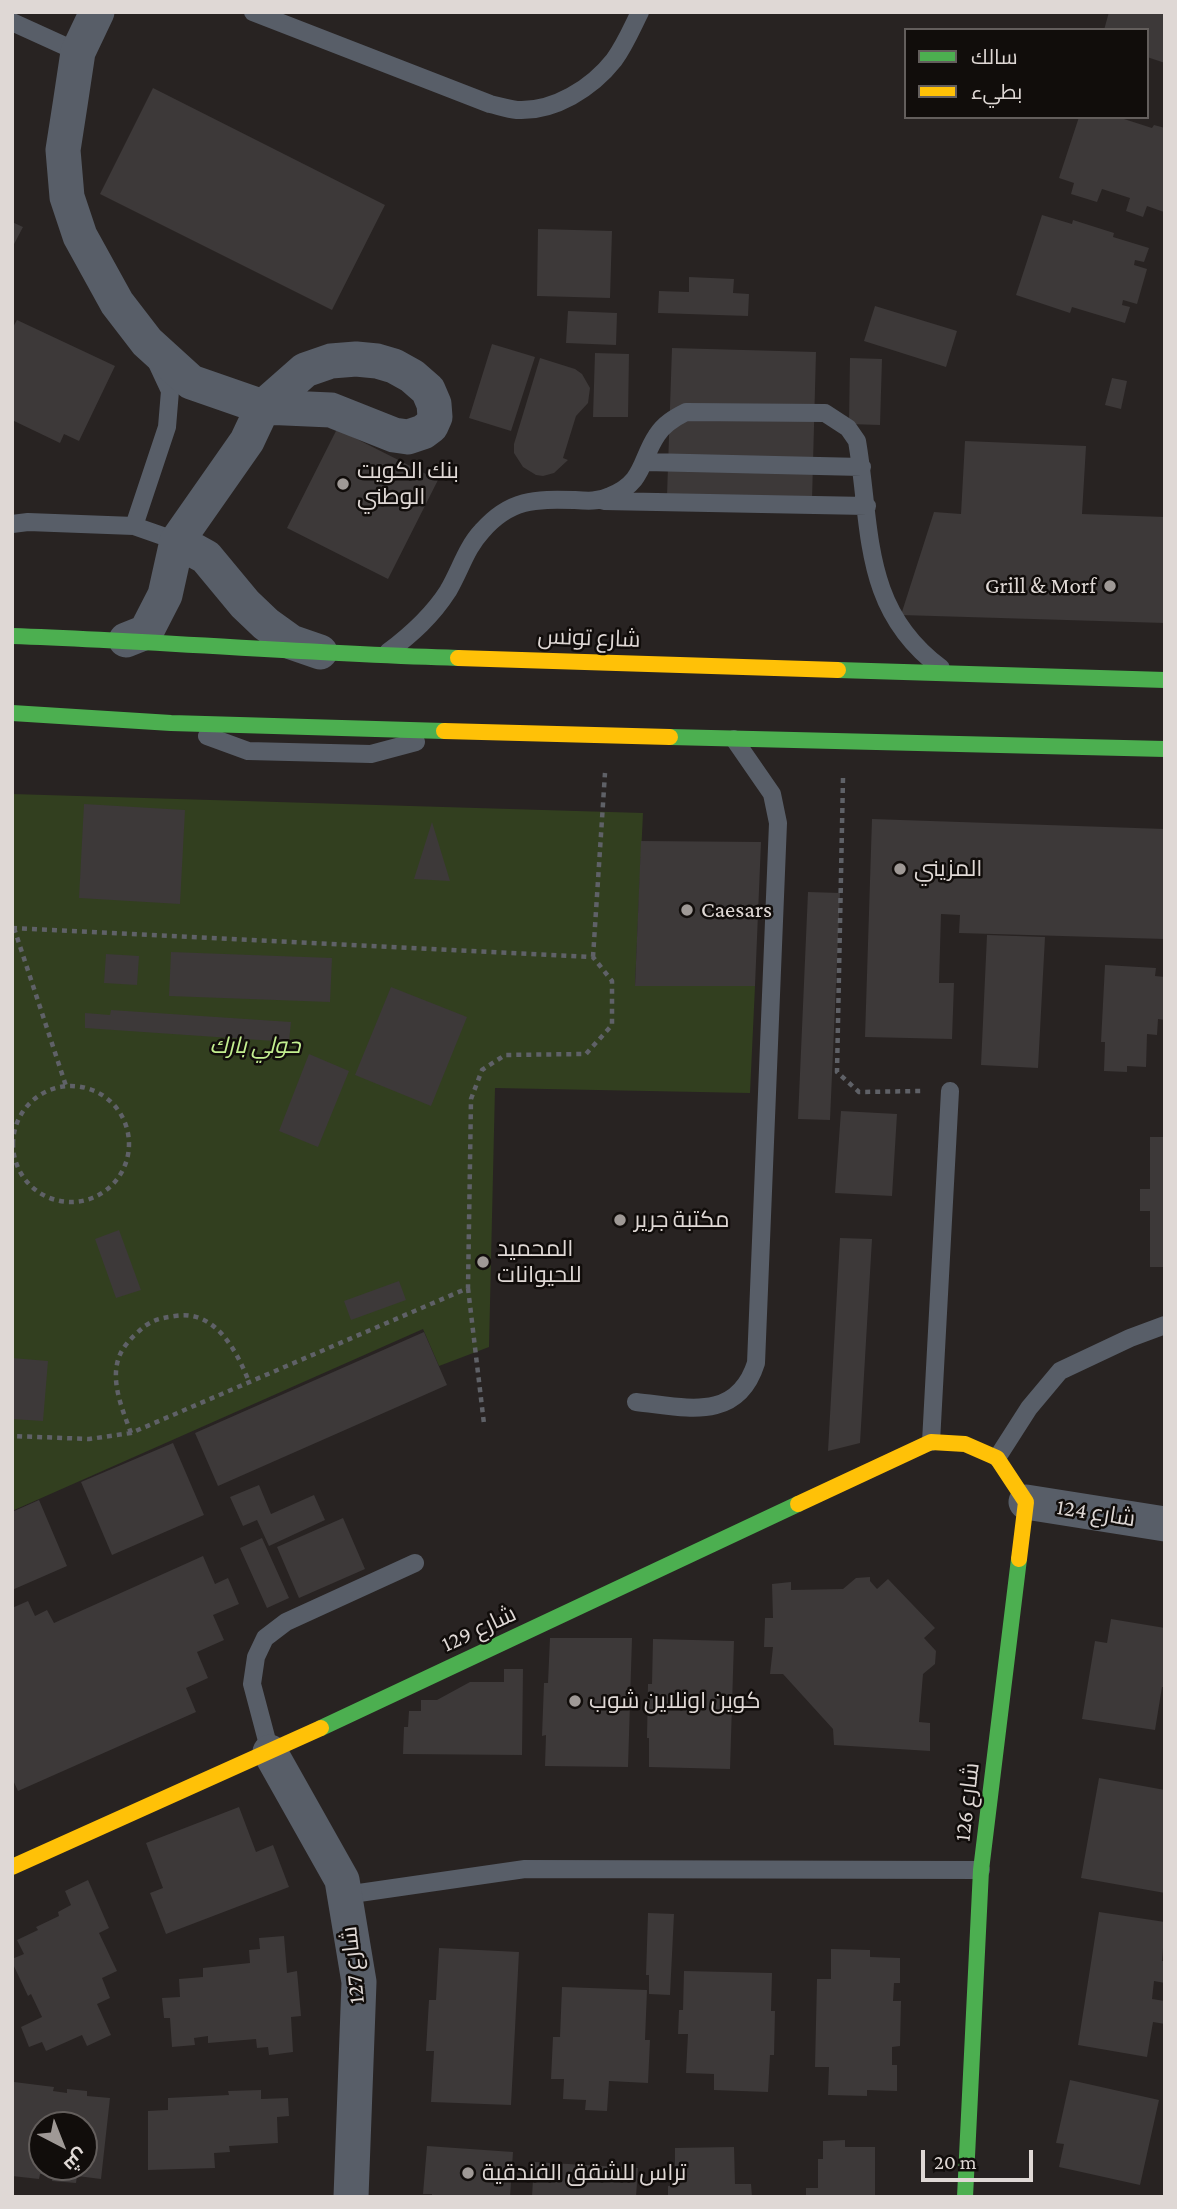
<!DOCTYPE html>
<meta charset="utf-8">
<style>
body{margin:0}
#map{position:relative;width:1177px;height:2209px;overflow:hidden;background:#282322;font-family:"Crimson Pro",Cairo,serif}
canvas{display:block}
.frame{position:absolute;inset:0;border:14px solid #dfd8d5;pointer-events:none}
.legend{position:absolute;left:904px;top:28px;width:245px;height:91px;box-sizing:border-box;background:#110d0b;border:2px solid #635e5c;margin:0;padding:9px 12px;list-style:none;font-size:21px;color:#dfd8d5}
.legend li{display:flex;align-items:center;gap:14px;height:35px}
.legend b{width:35px;border:2px solid #635e5c}
.north{position:absolute;left:28px;top:2111px;width:70px;height:70px;box-sizing:border-box;background:#110d0b;border:2px solid #635e5c;border-radius:50%;rotate:138deg;font-size:19px;font-weight:700;line-height:28px;text-align:center;color:#dfd8d5}
.north::after{content:'';display:block;margin:auto;width:24px;height:32px;background:#9f9996;clip-path:polygon(50% 0,100% 100%,50% 72%,0 100%)}
.scale{position:absolute;left:921px;top:2150px;width:112px;height:32px;box-sizing:border-box;border:4px solid #dfd8d5;border-top:0;padding-left:9px;font-size:21px;line-height:24px;white-space:nowrap;color:#dfd8d5;-webkit-text-stroke:5px #110d0b;paint-order:stroke}
</style>
<div id="map">
<canvas width="1177" height="2209"></canvas>
<div class="frame"></div>
<ul class="legend">
<li><b style="height:9px;background:#4caf50"></b>سالك</li>
<li><b style="height:9px;background:#ffc107"></b>بطيء</li>
</ul>
<div class="north">ش</div>
<div class="scale">20 m</div>
</div>
<script>
const context = document.querySelector('canvas').getContext('2d');
context.lineJoin = 'round';
function paint(path, color) { context.fillStyle = color; context.fill(path, 'evenodd'); }
function stroke(path, color, width, dash) { context.strokeStyle = color; context.lineWidth = width; context.lineCap = dash ? 'butt' : 'round'; context.setLineDash(dash || []); context.stroke(path); }
function label(font, color, halo, rows, align = 'center') {
  context.font = font + ' "Crimson Pro",Cairo,serif'; context.lineWidth = 5; context.setLineDash([]); context.textBaseline = 'middle'; context.strokeStyle = halo; context.fillStyle = color; for (const [text, x, y, turn = 0] of rows) {
    context.save(); context.translate(x, y); context.rotate((+turn || 0) * Math.PI / 180); context.textAlign = isNaN(turn) ? turn : align; if (halo) context.strokeText(text, 0, 0); context.fillText(text, 0, 0); context.restore();
  }
}
paint(new Path2D(`
 M12 794 643 813 635 985 755 986 750 1093 495 1088 489 1347 439 1366 423 1329 12 1511Z`), '#323f1f');
paint(new Path2D(`
 M1109 12H1165V63L1147 57V30H1104Z
 M153 88 385 205 332 310 100 194Z
 M1079 117H1125L1124 119 1152 128 1154 125 1165 128 1164 212 1147 206 1143 217 1126 211 1130 198 1102 189 1097 202 1071 194 1074 183 1059 178Z
 M1042 215 1072 224 1073 220 1114 233 1113 237 1149 248 1144 262 1135 260 1134 265 1147 269 1137 304 1123 300 1122 305 1130 307 1125 323 1072 307 1070 313 1016 295Z
 M12 222 23 227 12 248Z
 M538 229 612 231 610 298 537 296Z
 M689 277 734 279 733 293 749 294 748 316 658 313 659 291 689 292Z
 M875 306 957 331 946 367 864 341Z
 M568 311 617 313 616 345 566 343Z
 M17 320 115 366 79 441 64 434 60 443 12 420V329Z
 M492 344 535 357 511 431 469 418Z
 M672 348 816 352 812 500 667 496Z
 M595 353 629 354 628 417H593Z
 M540 358 575 369 582 374 590 388 588 403 576 416 563 458 568 460 554 473 543 476 536 475 523 467 514 453V444Z
 M850 358 882 359 880 425 849 424Z
 M1112 378 1127 381 1121 409 1105 405Z
 M337 429 438 480 388 579 287 528Z
 M965 441 1086 446 1082 514 1165 517V623L901 615 934 512 961 514Z
 M84 804 185 810 180 904 79 898Z
 M872 819 1165 829V939L959 933 960 915 941 914 939 983H954L952 1039 865 1037Z
 M432 822 450 881 414 879Z
 M641 841 761 842 755 986H635Z
 M808 892 840 893 830 1120 798 1119Z
 M987 935 1045 937 1038 1068 981 1065Z
 M171 952 332 958 330 1002 169 996Z
 M106 954 139 956 137 985 104 983Z
 M1105 965 1156 968 1155 976 1165 977V1020L1158 1019 1157 1035 1147 1034 1146 1067 1127 1066V1072L1104 1071 1105 1042H1101Z
 M391 987 467 1017 431 1106 355 1075Z
 M111 1010 291 1022 289 1042 85 1028V1013L110 1015Z
 M309 1054 349 1071 318 1147 279 1131Z
 M841 1111 897 1114 892 1196 835 1193Z
 M1150 1137H1165V1267H1150V1211H1140V1189H1150Z
 M119 1230 141 1290 116 1298 95 1239Z
 M840 1238 872 1239 860 1443 828 1451Z
 M399 1281 406 1300 351 1320 344 1301Z
 M424 1332 447 1385 218 1486 195 1433Z
 M12 1358 48 1361 43 1421 12 1419Z
 M173 1443 204 1515 112 1555 81 1482Z
 M259 1485 271 1514 314 1495 325 1520 269 1546 257 1520 243 1526 230 1497Z
 M39 1500 67 1566 12 1590V1512Z
 M343 1518 365 1569 299 1598 277 1547Z
 M262 1538 289 1598 267 1608 240 1548Z
 M203 1556 215 1584 228 1578 239 1604 213 1615 224 1640 197 1652 208 1678 186 1688 196 1712 18 1791 12 1778V1608L28 1601 35 1616 47 1610 54 1623Z
 M870 1577V1581L877 1589 888 1579 935 1628 924 1638 936 1651 935 1664 923 1674 919 1722 930 1723V1751L834 1745 833 1729 783 1674H770L773 1647H764L765 1618H773L772 1584 791 1582V1590L843 1589 856 1578Z
 M1111 1619 1165 1628V1687H1162L1155 1730 1082 1719 1095 1641 1107 1643Z
 M550 1638H632L628 1767 545 1766 546 1735 542 1736 544 1683H548Z
 M653 1639 734 1641 730 1769 649 1767V1738H647L648 1684H652Z
 M504 1669H523L522 1755 403 1754 404 1727H408L409 1711H421V1700H437L470 1682H504Z
 M1099 1778 1165 1790V1893L1081 1878Z
 M239 1807 256 1852 273 1845 289 1887 166 1934 150 1893 163 1888 146 1843Z
 M88 1880 109 1928 99 1933 117 1971 102 1978 110 1998 97 2004 111 2035 87 2046 82 2035 46 2051 42 2042 29 2047 21 2027 42 2017 31 1994 28 1996 12 1962V1959L24 1954 17 1940 38 1930 36 1927 59 1916 58 1912 71 1905 65 1891Z
 M1099 1912 1165 1922 1162 1961H1165V1983L1154 1981 1152 1999 1165 2001V2024L1153 2022 1147 2057 1078 2045Z
 M648 1913 674 1914 670 1995 649 1994V1975H646Z
 M284 1936 287 1973 297 1971 301 2016 291 2017 293 2052 269 2055 268 2047 257 2048 256 2039 208 2043V2036L194 2038 195 2045 172 2047 170 2018H164L162 1998 180 1997 179 1979 203 1977V1968L250 1963 249 1950 260 1949 259 1938Z
 M439 1948 519 1952 511 2105 431 2102 434 2051H426L429 2000H436Z
 M831 1949 870 1950V1957L900 1958V1983H894L893 2001H901L900 2046 892 2047V2065H897V2091L867 2090V2096L828 2095 829 2067H815L817 1979H831Z
 M684 1971 772 1973 771 2011H775L774 2055H770L768 2092 714 2090V2074L686 2073 688 2034H678L679 2010H683Z
 M562 1987 647 1990 645 2040H650L648 2083 609 2081 607 2111 585 2110 586 2100 563 2099 564 2079H551L553 2037H560Z
 M1070 2080 1159 2100 1140 2185 1059 2167 1064 2144 1056 2143Z
 M14 2082 54 2087 53 2091 67 2093V2089L87 2091V2096L110 2098 101 2179 77 2176 76 2183 52 2181 53 2175 40 2174 39 2179 12 2176ZM42 2125H84V2167H42Z
 M261 2090V2099L288 2098 289 2116 277 2117 278 2143 229 2146 230 2152 214 2153 215 2168 148 2170V2111L168 2110V2098L229 2095 228 2091Z
 M845 2140V2147H875V2197H806V2188H818V2159H823V2141Z
 M427 2146 513 2152 510 2197H432V2194H423Z
 M734 2147 735 2184H751L752 2197H668V2186L675 2185V2148Z
 M534 2162 638 2168 636 2197H532Z`), '#3d3939');
stroke(new Path2D(`
 M843 778 837 1072 859 1092 922 1091
 M12 928 593 957 612 981V1025L586 1054 505 1055 482 1070 471 1099 468 1288 131 1433 89 1439 12 1436
 M14 928 66 1086
 M593 957 605 773
 M13 1144a58 58 0 1 1 116 0a58 58 0 1 1-116 0Z
 M468 1288 484 1424
 M131 1433C123 1411 111 1384 118 1360 122 1346 134 1335 145 1326 155 1319 162 1318 175 1316 215 1309 237 1351 249 1382`), '#5f6167', 4.5, [5, 5]);
stroke(new Path2D(`
 M253 12 490 104C499 106 508 109 517 110 554 112 592 88 614 60 625 45 632 28 640 12
 M12 22 78 52
 M646 462 862 467
 M604 501 867 506
 M12 524 28 522 134 526 177 541
 M134 526 167 427 170 391 156 361
 M388 652C412 634 432 616 448 591 460 571 466 548 482 531 510 499 535 499 574 500 587 501 598 502 610 496 645 482 640 460 657 435 664 424 674 418 686 412L825 413 848 428 857 441C872 529 861 609 941 668
 M207 736 248 751 371 754 416 742
 M636 1402C685 1407 737 1423 756 1363L778 823 772 794 734 739
 M931 1442 950 1091
 M997 1458 1029 1408 1060 1371 1130 1338 1165 1325
 M270 1752 252 1684 256 1657 265 1638 286 1622 415 1563
 M345 1895 525 1869 981 1870`), '#585e68', 18);
stroke(new Path2D(`
 M97 12 78 52 70 105 63 150 67 197 80 236 117 303 147 342 191 382 263 407 331 410 394 435 408 437 423 432 431 426 435 417 434 404 428 390 412 376 394 366 377 361 356 359 331 361 305 370 263 407 247 441 177 541 165 595 146 632 126 640
 M177 541 206 557 245 604 266 624 291 642 320 652
 M1026 1502 1165 1524
 M270 1752 342 1880 359 1982 351 2197`), '#585e68', 35);
stroke(new Path2D(`
 M12 636C161 641 309 654 458 658
 M838 670 1165 680
 M12 713 171 723 444 731
 M670 737 1165 749
 M321 1728 798 1504
 M965 2197 981 1870 1019 1559`), '#4caf50', 16);
stroke(new Path2D(`
 M458 658 838 670
 M444 731 670 737
 M798 1504 931 1442 965 1444 997 1458 1026 1502 1019 1559
 M12 1867 321 1728`), '#ffc107', 16);
for (const [x, y, r, color] of [
 [343,484,7,"#9f9996"],
 [1110,586,7,"#9f9996"],
 [900,869,7,"#9f9996"],
 [687,910,7,"#9f9996"],
 [620,1220,7,"#9f9996"],
 [483,1262,7,"#9f9996"],
 [575,1701,7,"#9f9996"],
 [468,2173,7,"#9f9996"]
]) { const dot = new Path2D(); dot.arc(x, y, r, 0, 2 * Math.PI); context.fillStyle = color; context.fill(dot); stroke(dot, '#110d0b', 2.5); }
label('23px', '#dfd8d5', '#110d0b', [
 ["بنك الكويت",357,471],
 ["الوطني",357,497],
 ["Grill & Morf",1096,586,"right"],
 ["المزيني",914,869],
 ["Caesars",701,910],
 ["مكتبة جرير",634,1220],
 ["المحميد",497,1249],
 ["للحيوانات",497,1275],
 ["كوين اونلاين شوب",589,1701],
 ["تراس للشقق الفندقية",482,2173]
], 'left');
label('23px', '#dfd8d5', '#110d0b', [
 ["شارع تونس",589,638,2],
 ["شارع 124",1096,1513,9],
 ["شارع 129",479,1629,-25],
 ["شارع 126",967,1802,-83],
 ["شارع 127",353,1965,-96]
]);
label('italic 23px', '#c3ee90', '#110d0b', [
 ["حولي بارك",255,1046]
]);
</script>
